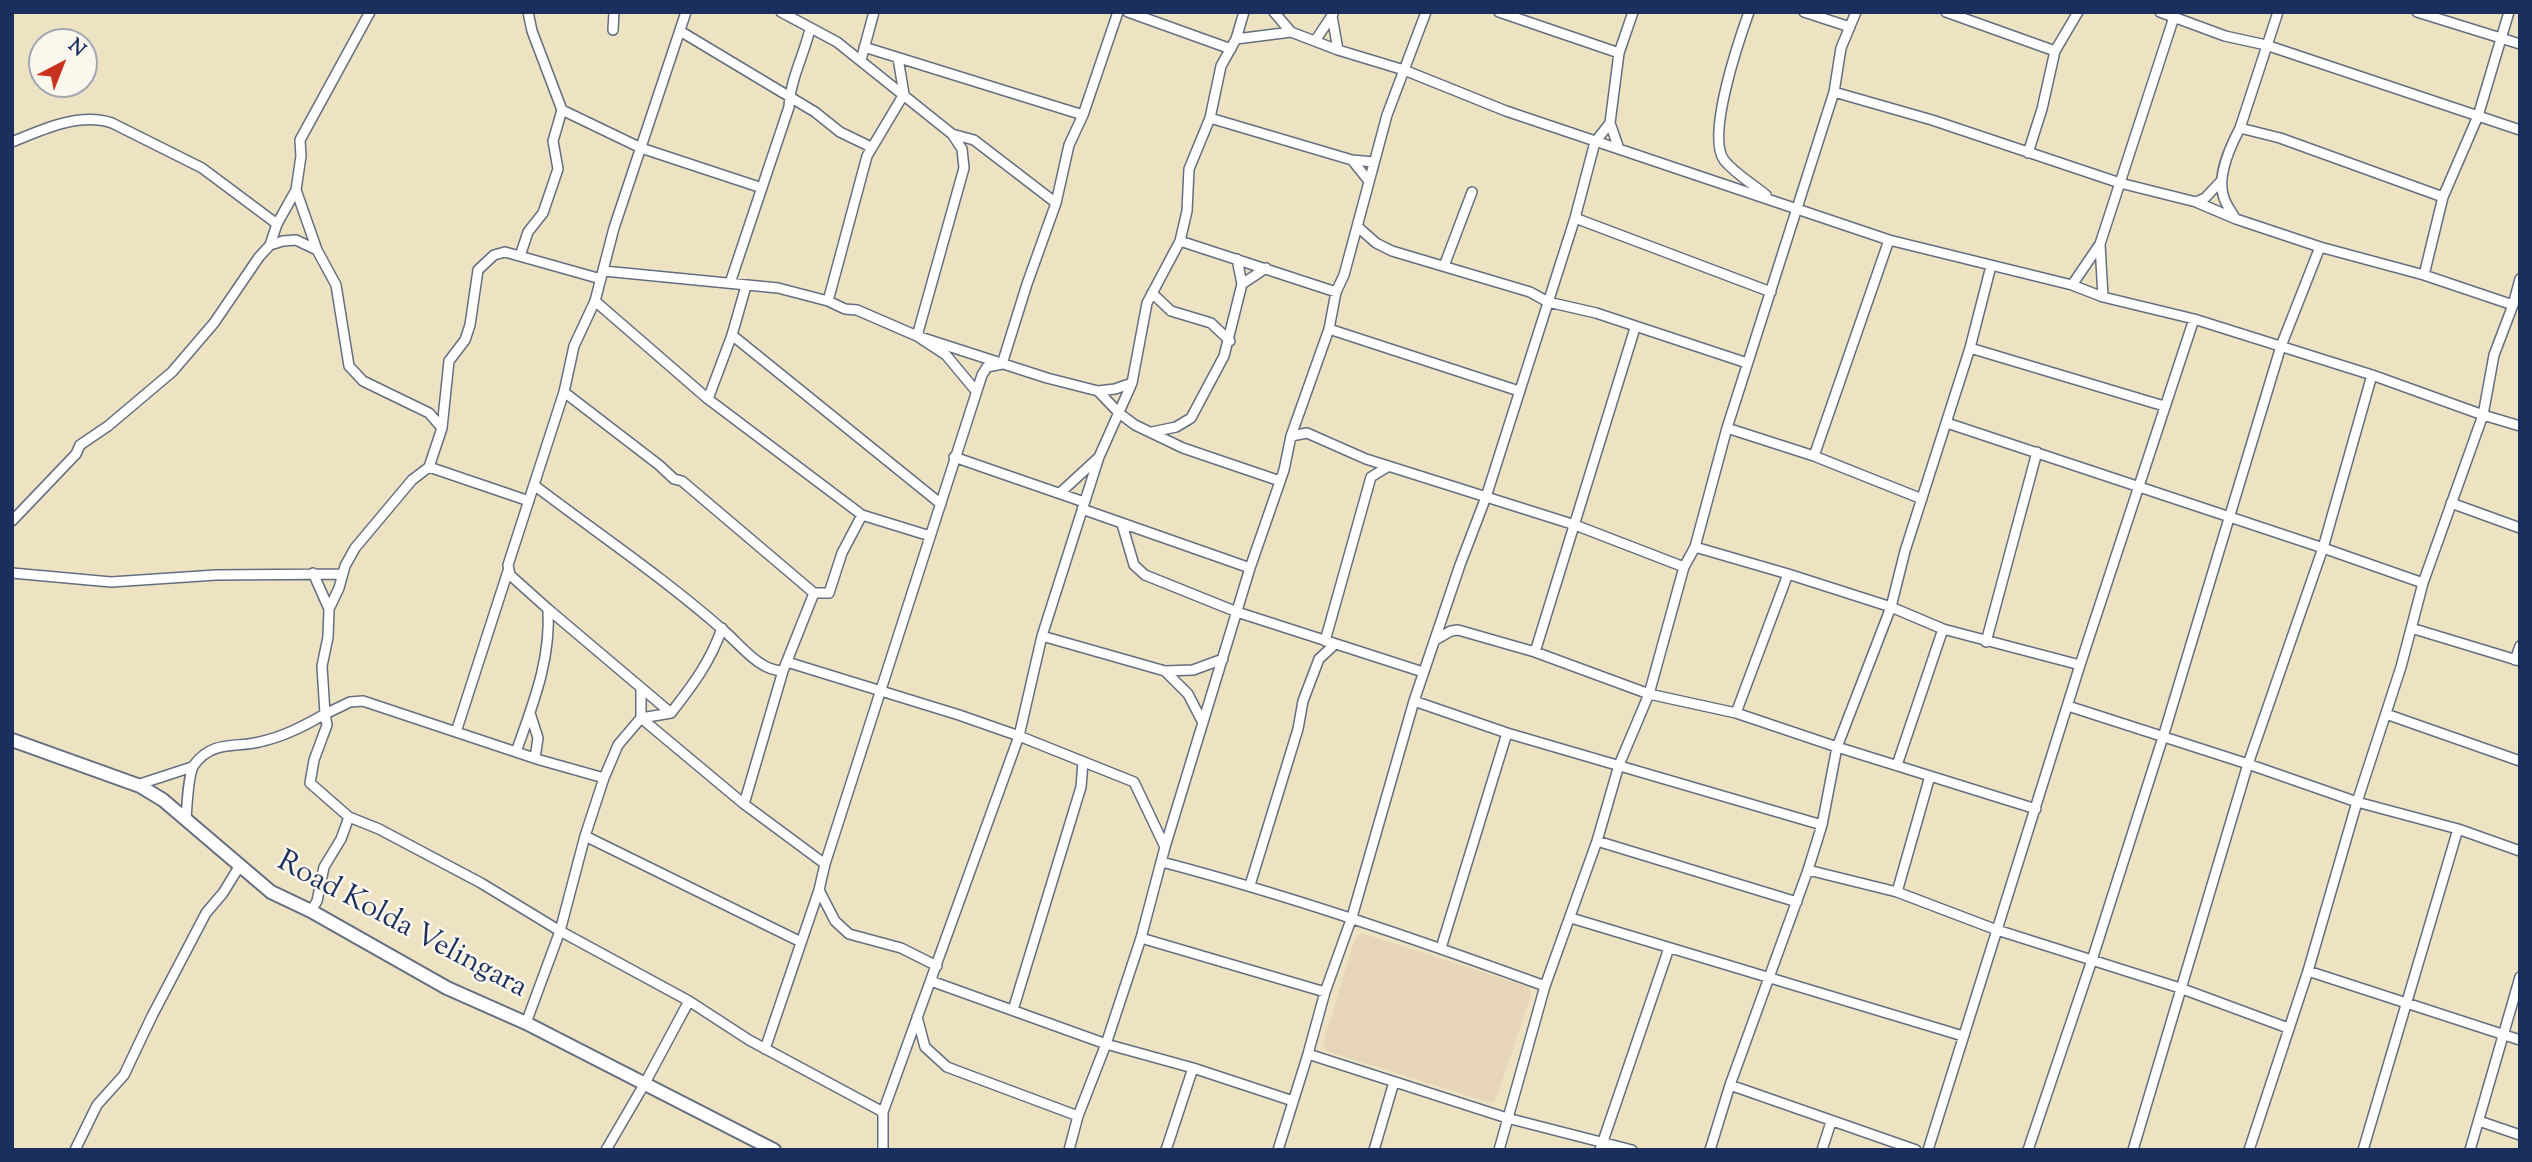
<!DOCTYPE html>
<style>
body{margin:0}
#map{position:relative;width:2532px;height:1162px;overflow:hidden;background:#ede3c3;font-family:"Sorts Mill Goudy",serif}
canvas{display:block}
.frame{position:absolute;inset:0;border:14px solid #1b2f5e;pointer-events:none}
.north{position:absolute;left:28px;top:28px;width:70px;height:70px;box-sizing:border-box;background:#fbf7ec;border:2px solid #a1a7b3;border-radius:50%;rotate:42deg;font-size:19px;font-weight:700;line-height:28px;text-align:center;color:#1b2f5e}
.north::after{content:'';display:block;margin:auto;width:24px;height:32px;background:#c8321e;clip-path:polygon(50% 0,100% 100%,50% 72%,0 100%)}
</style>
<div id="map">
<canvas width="2532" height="1162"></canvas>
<div class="frame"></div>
<div class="north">N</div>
</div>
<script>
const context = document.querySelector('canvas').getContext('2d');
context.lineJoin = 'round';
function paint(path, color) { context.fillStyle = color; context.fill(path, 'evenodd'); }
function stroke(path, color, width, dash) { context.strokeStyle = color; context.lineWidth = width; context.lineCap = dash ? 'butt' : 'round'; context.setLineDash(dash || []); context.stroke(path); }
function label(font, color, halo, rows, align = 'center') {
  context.font = font + ' "Sorts Mill Goudy",serif'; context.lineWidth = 5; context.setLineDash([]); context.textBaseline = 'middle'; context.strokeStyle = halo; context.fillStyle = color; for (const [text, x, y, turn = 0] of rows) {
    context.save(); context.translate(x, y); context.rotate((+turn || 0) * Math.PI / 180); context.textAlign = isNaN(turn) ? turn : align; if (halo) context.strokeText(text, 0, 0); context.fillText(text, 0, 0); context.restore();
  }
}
paint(new Path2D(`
 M1361 933 1529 987 1531 995 1496 1099 1491 1103 1327 1051 1323 1043 1355 939Z`), '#e6d5b8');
const minor = new Path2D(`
 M528 12 532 31 562 110
 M781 12 837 42 952 134 974 140 1056 203
 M1128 12 1231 49
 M1274 12 1291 32
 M1499 12 1619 53
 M1749 12C1739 40 1706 136 1724 160 1733 172 1754 185 1766 195
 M1804 12 1850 27
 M1946 12 2055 51
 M2160 12 2225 36 2266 45 2520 130
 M2417 12 2520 44
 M1332 16 1338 50
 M613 30 614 12
 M680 31 815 112 840 132 871 147
 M1236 39 1291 32 1338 50 1404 70 1506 111 1889 240 2072 285 2103 297 2194 319 2372 375 2483 415 2520 426
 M1315 41 1333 14
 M864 47 1083 115
 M861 60 874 12
 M1834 92 1932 120 2120 183 2196 202 2236 219 2320 247 2424 275 2513 305
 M1210 118 1352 160 1374 162
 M2240 128 2280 138 2443 197
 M952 134 962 149 964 168 917 336 946 355 976 391
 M12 142C43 129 80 112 112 123L202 168 277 224
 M1619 149 1610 123 1619 53 1633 12
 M2028 153 2042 109 2055 51 2078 12
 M1352 160 1368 180
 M296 190 317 250
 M2196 202 2205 198 2222 180
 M1575 218 1771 292
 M2235 218C2232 212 2226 205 2224 198 2216 177 2230 147 2240 128L2278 12
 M1358 227 1376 243 1392 251 1530 292 1548 302 1596 313 1747 363
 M1180 241 1336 292
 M2100 244 2103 297
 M270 245 283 241 296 240 317 250 336 285 349 366 363 381 429 413 442 428
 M520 256 528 232 543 213 558 169 553 141 562 110 641 148 762 188
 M1444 266 1472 192
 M604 271 778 288 828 301 845 309 857 310 917 336 1047 378 1098 391 1115 389 1132 383
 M2424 275 2443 197 2478 116 2509 12
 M730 283 789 107C790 80 804 55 810 29
 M1242 284 1266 268
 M2072 285 2100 244 2175 14
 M1152 293 1171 311 1211 323 1230 341
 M595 301 708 399 862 515
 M828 301 867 156 904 94 898 58
 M1329 329 1519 391
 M732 335 941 504
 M1970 348 2164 406
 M1002 364 1027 284 1056 203 1069 145 1083 115 1118 12
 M1098 391 1119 413 1135 425 1183 448 1280 481
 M564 392 659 465 674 479 682 481 814 593H829L842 553 862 515 930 536
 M708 399 732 335 746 286
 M1947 423 2323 548 2423 583
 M1727 428 1814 456 1922 499
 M1152 432 1176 427 1191 418 1224 356 1242 284 1237 259
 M1291 436 1307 433 1366 459 1575 525 1684 567
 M1814 456 1889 240
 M954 457 1084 502
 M534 485C597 533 664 578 723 630 740 644 759 671 783 671
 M1060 493 1098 458
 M529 501 429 467 442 428 449 361 465 340 470 325 478 270 494 255 505 252 601 279
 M2451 503 2520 528
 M1082 509 1250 568
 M12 521 76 454 80 445 108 426 172 372 214 323 259 257 270 245 277 224 296 190 301 156 300 140 370 12
 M1122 524 1134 565 1145 575 1237 612 1423 672
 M1695 547 1788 574 1891 607 1943 629 2080 665
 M12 573 111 582 216 575 341 574
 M313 573 329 609
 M548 609 671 713
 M2411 628 2520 661
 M1042 636 1165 671 1193 670 1223 659
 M1435 640 1451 631 1458 630 1535 652 1649 694 1736 713 1837 747 2036 809
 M1325 641 1371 477 1389 466
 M1986 642 2037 452
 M1535 652 1635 328
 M2515 660 2520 646
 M787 662 959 715 1019 736 1134 782 1165 847
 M1165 671 1188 694 1203 723
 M641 688V718L744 804 825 864
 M1414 701 1507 733 1822 825
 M2068 706 2248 764 2357 802 2458 829 2520 851
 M530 713 538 738 535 758
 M1736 713 1788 574
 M2386 714 2520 761
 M456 732 508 571
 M516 752C533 704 551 660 548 609L510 575 508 565 564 392 574 346 595 301 614 228 686 12
 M1897 765 1943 629
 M604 778 540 760 363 701 350 702 325 714 327 725 314 760 310 783 349 817 379 829 481 883 560 931 689 1001 749 1040 883 1112
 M137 785 192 767
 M744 804 783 671 814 593
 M186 819C187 807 188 774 194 765 212 740 235 748 259 742 283 737 304 726 325 714L322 666 328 637 329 609 339 588 345 566 355 548 412 480 429 467
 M585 836 801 942
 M1597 841 1797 902
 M1162 862C1292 896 1418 940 1545 986
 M1808 870 1897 892 1997 930 2180 988 2288 1028
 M1250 885 1298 729 1303 701 1319 659 1335 644
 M819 890 835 921 849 934 901 948 937 966
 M1897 892 1930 776
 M311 911 317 901 324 867 341 839 349 817
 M1571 918 1963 1036
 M1141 938 1325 992
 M1441 948 1507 733
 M2308 971 2520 1040
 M931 981 1106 1044 1193 1068 1293 1101
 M1013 1010 1081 787 1083 762
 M917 1017 925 1047 947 1067 1078 1116
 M526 1023 560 931 585 836 604 778 618 745 641 718 671 713C692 686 711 661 722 628
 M765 1049 819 890 825 864 982 375 987 367 1002 364
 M1308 1054 1507 1118 1632 1150
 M1730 1085 1916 1150
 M2479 1121 2520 1135
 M75 1150 97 1105 124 1075 152 1016 206 913 223 893 239 867
 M606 1150 645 1083 689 1001
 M883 1150V1112L1019 736 1042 636 1099 457 1132 383 1147 303 1180 241 1187 211 1189 169 1210 118 1221 66 1236 39 1244 12
 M1069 1150 1078 1116 1106 1044 1141 938 1165 847 1250 568 1284 470 1291 436 1329 329 1336 292 1344 275 1387 115 1426 12
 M1166 1150 1193 1068
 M1278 1150 1308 1054 1325 992 1352 917 1414 701 1460 565 1486 497 1575 218 1595 142 1610 123
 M1374 1150 1394 1082
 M1499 1150 1545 986 1597 841 1619 765 1649 694 1684 567 1695 547 1727 428 1834 92 1841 48 1856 12
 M1600 1150 1669 948
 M1710 1150 1730 1085 1808 870 1822 825 1837 747 1891 607 1905 551 1970 348 1991 266
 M1822 1150 1831 1122
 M1928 1150 2080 665 2194 319
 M2028 1150 2092 960 2163 737 2281 346 2320 247
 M2133 1150 2248 764 2323 548 2372 375
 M2249 1150 2308 971 2357 802 2401 667 2423 583 2483 415 2494 355 2513 305 2520 279
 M2363 1150 2458 829
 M2470 1150 2520 977`);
const secondary = new Path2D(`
 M12 740 140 786 163 800 271 892 311 911 447 988 526 1023 774 1150`);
stroke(minor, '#646e81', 12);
stroke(secondary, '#646e81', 16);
stroke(minor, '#fff', 9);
stroke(secondary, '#fff', 12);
label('30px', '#1b2f5e', '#fbf7ec', [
 ["Road Kolda Velingara",401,927,28]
]);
</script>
